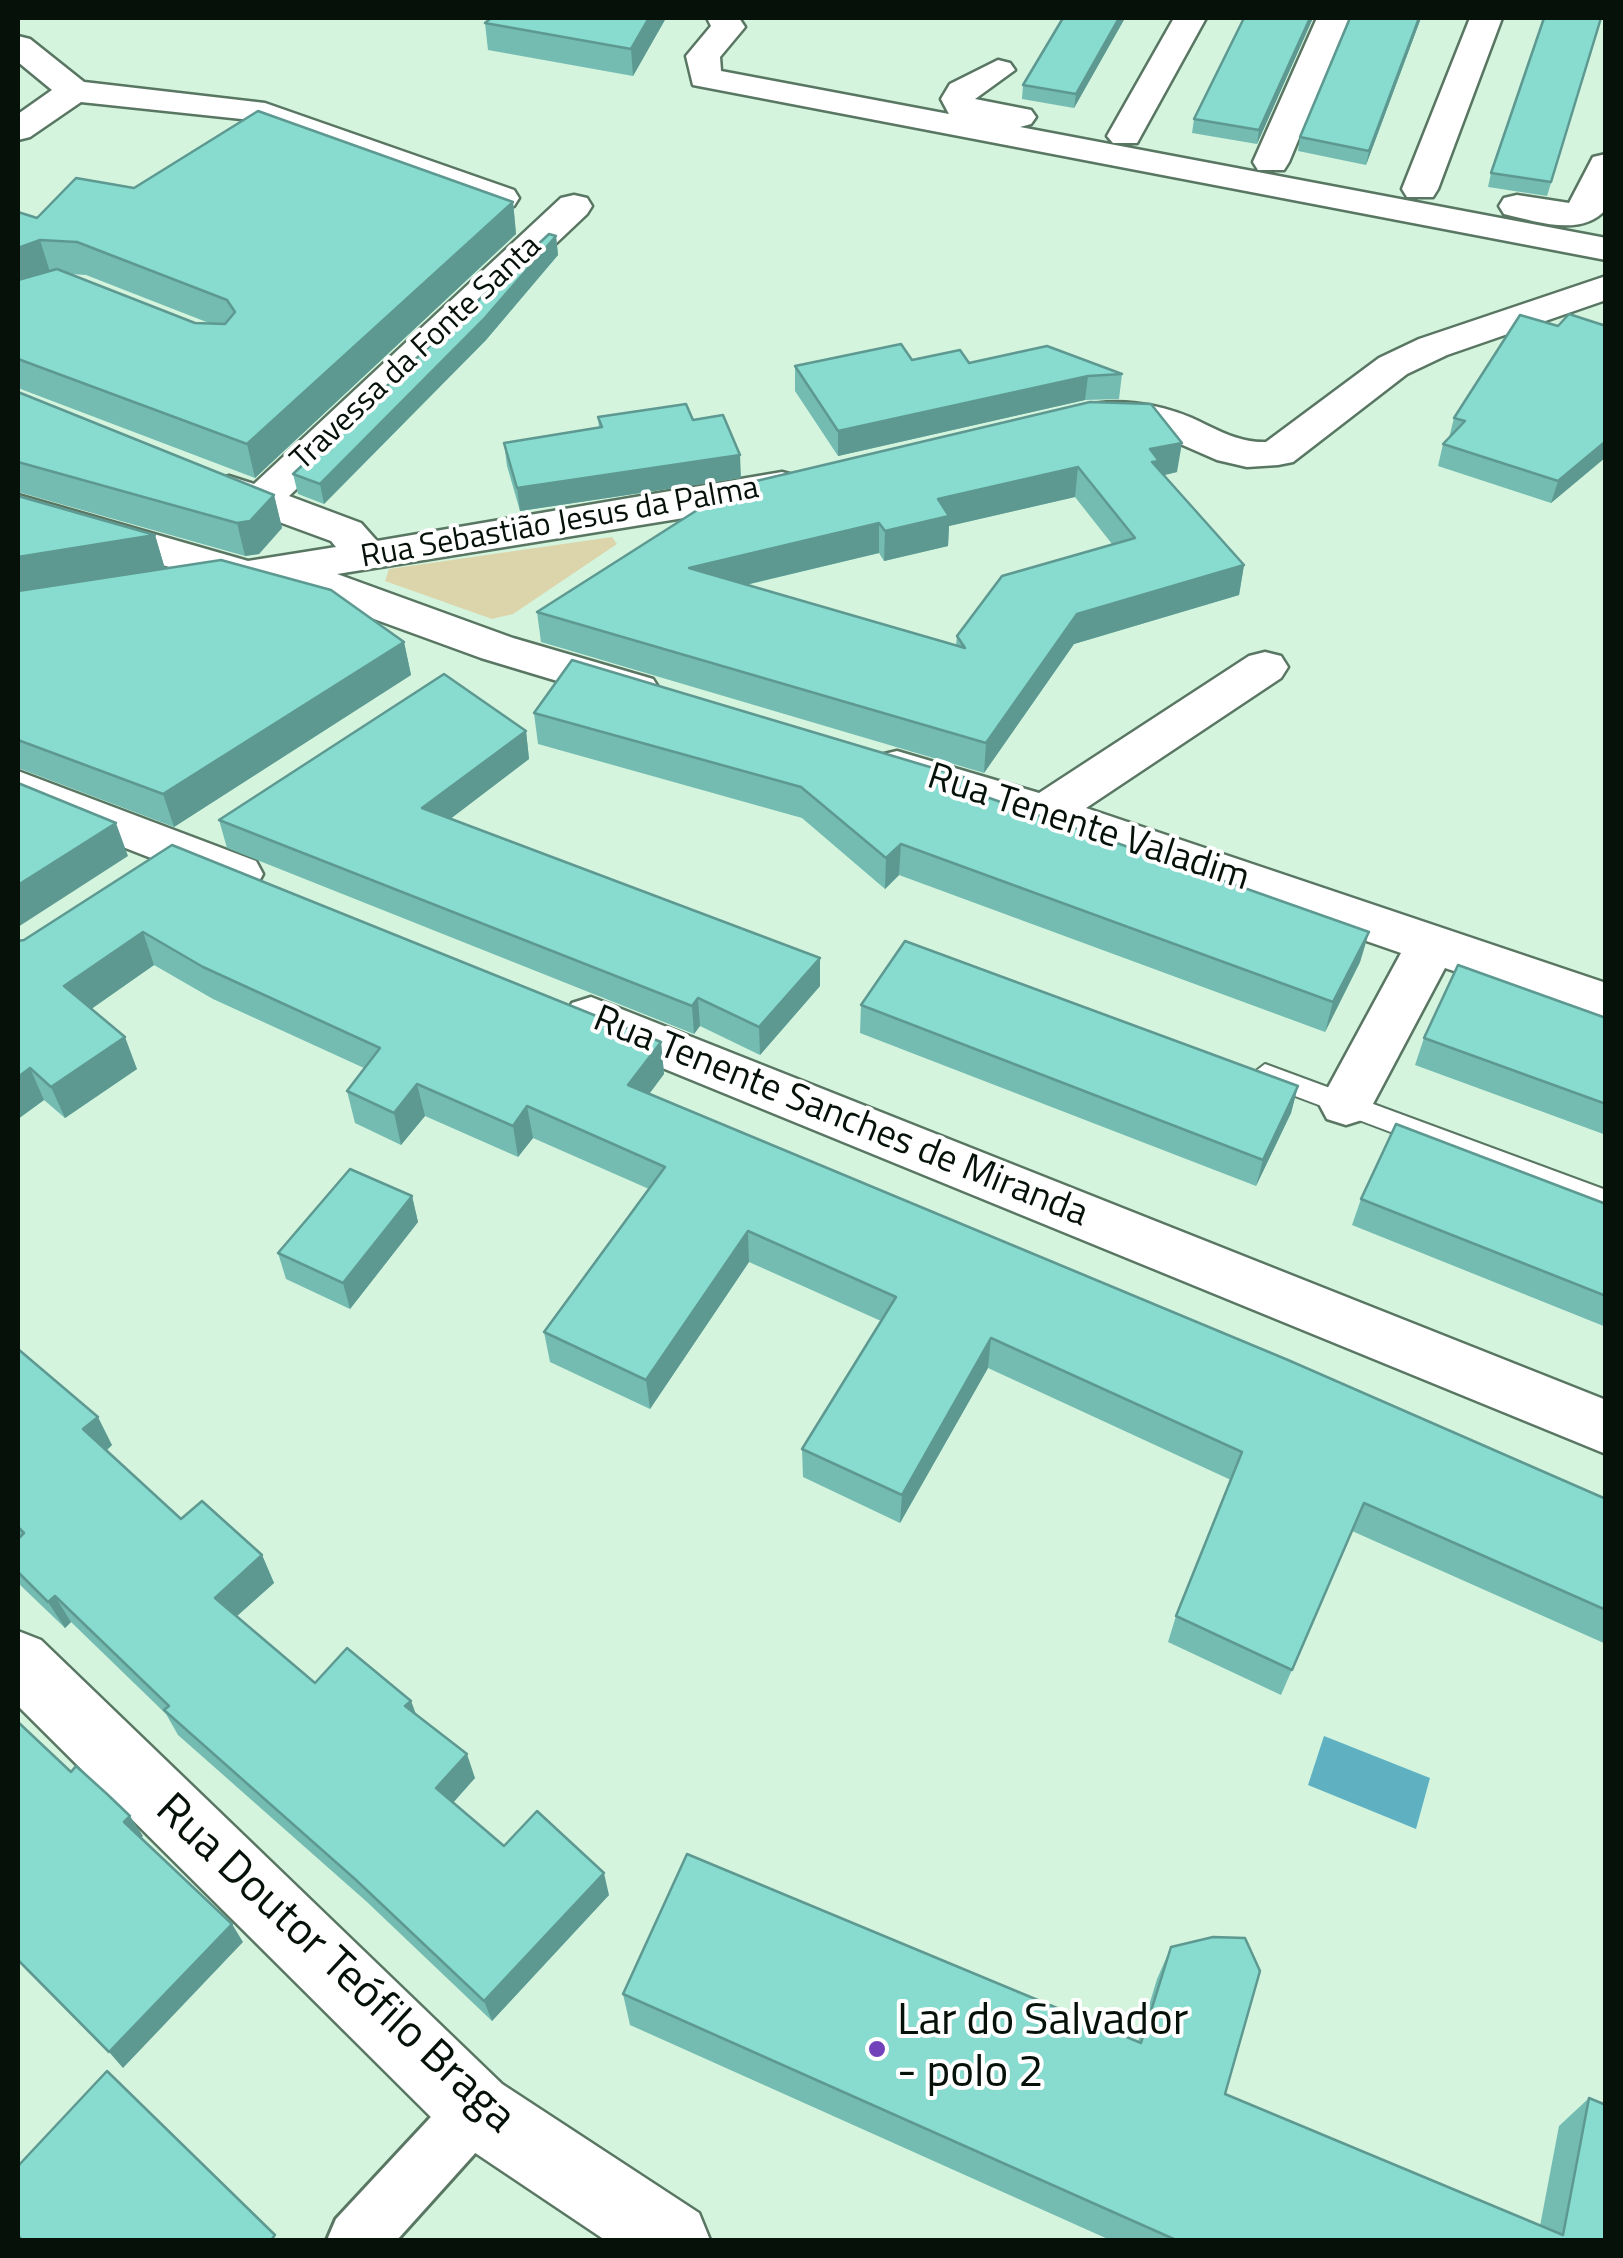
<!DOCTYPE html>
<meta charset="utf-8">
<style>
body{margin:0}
#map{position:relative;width:1623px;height:2258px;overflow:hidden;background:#d4f4de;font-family:"Titillium Web",sans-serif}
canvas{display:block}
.frame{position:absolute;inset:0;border:20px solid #06110a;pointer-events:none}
</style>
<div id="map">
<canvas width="1623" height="2258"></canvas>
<div class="frame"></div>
</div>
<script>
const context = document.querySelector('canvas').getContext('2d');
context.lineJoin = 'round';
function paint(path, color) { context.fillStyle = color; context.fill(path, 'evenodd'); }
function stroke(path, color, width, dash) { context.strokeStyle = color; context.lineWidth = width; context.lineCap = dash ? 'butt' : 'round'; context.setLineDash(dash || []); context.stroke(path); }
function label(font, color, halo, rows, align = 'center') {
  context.font = font + ' "Titillium Web",sans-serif'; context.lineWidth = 8; context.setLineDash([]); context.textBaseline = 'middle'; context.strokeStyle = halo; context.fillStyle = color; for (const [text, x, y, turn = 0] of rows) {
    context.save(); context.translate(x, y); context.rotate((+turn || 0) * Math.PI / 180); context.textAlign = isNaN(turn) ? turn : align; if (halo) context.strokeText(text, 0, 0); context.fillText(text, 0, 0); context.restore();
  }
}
paint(new Path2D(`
 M612 537 617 544 513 614 492 619 385 581 389 569Z`), '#dcd5ab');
paint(new Path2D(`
 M1324 1736 1430 1778 1416 1829 1308 1785Z`), '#5fb1c2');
const service = new Path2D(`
 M1265 1064 1606 1190V1213L1255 1081 1252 1074Z`);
const pedestrian = new Path2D(`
 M476 2081 496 2090 505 2110 496 2130 397 2240H327L336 2219 456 2090Z`);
const minor = new Path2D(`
 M707 18H739L745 27 720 57 721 71 949 114 941 99 950 84 998 60 1010 63 1015 70 975 99 1031 110 1036 117 1031 124 1020 127 1606 238V260L693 85 686 56 711 26Z
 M1174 18H1206L1137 143H1113L1107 136Z
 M1317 18H1349L1289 162 1284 170H1258L1253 162Z
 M1470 18H1502L1438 189 1433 197H1407L1402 189Z
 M18 36 30 39 84 82 265 103 514 190 519 198 514 206H488L251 120 81 102 30 137 18 140V114L52 90 18 62Z
 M1606 154V209C1582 238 1535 221 1504 214L1499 206 1504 198 1517 195 1569 203 1593 157Z
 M574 195 587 198 592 206 587 214 289 496 361 523 377 541 782 472 797 476 803 485 797 494 721 512 337 574 513 638 653 679 660 690 653 701 637 705 481 658 278 584 192 598 176 594 170 584 176 574 186 572 18 522V495L248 561 336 547 331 541 214 498 208 489 214 480 229 476 254 484 561 198Z
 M1606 276V300L1447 355 1407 374 1293 462 1278 465 1247 467 1217 460 1146 429 1076 425 1070 416 1076 407C1114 398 1155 402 1192 418 1216 429 1238 443 1266 442L1379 358 1419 339Z
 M1265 652 1281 656 1288 667 1281 678 1086 808 1606 983V1023L1445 968 1365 1119 1346 1125 1327 1119 1319 1104 1401 953 1028 824 880 779 873 767 880 755 897 751 1039 793 1249 656Z
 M18 771 256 861 263 874 256 887 238 892 18 806Z
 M591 997 1606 1400V1454L572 1031 565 1017 572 1003Z
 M18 1631 41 1640 502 2084 699 2213 710 2240H605L450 2136 18 1706Z`);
stroke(service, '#597663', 4);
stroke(pedestrian, '#597663', 6);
stroke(minor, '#597663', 5);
paint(service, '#fff');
paint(pedestrian, '#fff');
paint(minor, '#fff');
paint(new Path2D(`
 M491 18H666L633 76 488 50 485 23Z
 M1125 18 1074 108 1022 99 1023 85Z
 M1244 18H1313L1257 144 1192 133 1194 119Z
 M1350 18H1421L1366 165 1298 151 1300 137Z
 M1599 27 1547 196 1488 187 1491 173Z
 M134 188 513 202 516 234 255 478 18 388V212L37 218ZM70 274 86 275 209 323H195Z
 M556 236 558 255 486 340 324 504 298 494 293 474Z
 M1558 326 1606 457 1551 503 1438 466 1443 444 1449 438 1454 418Z
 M912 360 1122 374 1119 399 1085 400 838 456 795 391V366Z
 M18 392 274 495 282 528 259 554 245 556 18 492Z
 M1090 402 1177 472 1163 475 1244 565 1239 595 1074 644 984 773 541 642 537 612ZM1075 497 1112 544 957 636 956 645 746 585 879 553 884 561 948 546 949 526Z
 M598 417 693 420 741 478 520 511 507 466 504 443 599 428Z
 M18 496 155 535 165 569 404 642 411 675 174 827 18 768Z
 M534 713 970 779 969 791 1369 932 1360 962 1325 1032 899 875 885 889 802 818 538 744Z
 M526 731 529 759 451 818 820 986 760 1055 700 1026 694 1034 227 848 219 820Z
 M172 845 661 1042 664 1074 649 1094 1606 1499V1644L1352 1531 1281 1695 1168 1642 1176 1616 1231 1480 988 1368 900 1523 803 1477 802 1449 881 1321 749 1262 650 1409 550 1362 544 1332 649 1189 533 1138 518 1157 425 1116 401 1145 355 1123 347 1091 364 1068 213 999 154 965 91 1009 137 1069 65 1118 44 1100 18 1119 24 940Z
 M861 1005 1298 1086 1291 1113 1256 1186 860 1033Z
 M1606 1018V1135L1415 1065 1424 1038Z
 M412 1196 418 1222 350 1309 286 1279 278 1253Z
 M1361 1199 1606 1204V1327L1352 1225Z
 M18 1349 112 1445 106 1451 181 1519 262 1555 274 1583 237 1616 315 1683 411 1701 416 1714 475 1778 453 1802 504 1846 609 1895 492 2021 367 1902 178 1735 166 1714 71 1622 65 1628 18 1583Z
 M1171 1947 1225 2094 1540 2226 1559 2126 1589 2098 1606 2240H1110L630 2025 623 1994 1138 2042 1157 1979Z`), '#74bcb2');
paint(new Path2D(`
 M649 18H666L633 76 631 49Z
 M1119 18H1125L1074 108 1076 94Z
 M1310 18H1313L1257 144 1259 130Z
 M1419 18H1421L1366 165 1369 151Z
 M513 202 516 234 255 478 247 444Z
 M556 236 558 255 486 340 324 504 320 484Z
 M40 240 50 272 18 284V248Z
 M1088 376 1085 400 838 456V431Z
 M1606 441V457L1551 503 1558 481Z
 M1182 443 1177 472 1157 477 1155 490 1150 449Z
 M740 455 741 478 520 511 517 488Z
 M1078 467 1075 497 949 526 948 546 884 561 885 531 938 499Z
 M274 495 282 528 259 554 245 556 237 523Z
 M879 523V553L690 598 689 568Z
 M155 535 165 569 18 592V557Z
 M1244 565 1239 595 1074 644 984 773 986 743 1077 614Z
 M404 642 411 675 174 827 163 794Z
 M526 731 529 759 428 836 422 808Z
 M970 779 968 810 961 788Z
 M116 823 128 856 18 927V885Z
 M901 844 899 875 885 889 886 858Z
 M143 932 154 965 77 1019 64 986Z
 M1369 932 1360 962 1325 1032 1333 1002Z
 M820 958V986L760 1055 759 1027Z
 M698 998 700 1026 694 1034 692 1006Z
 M125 1037 137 1069 65 1118 51 1087Z
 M661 1042 664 1074 632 1117 628 1085Z
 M30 1068 44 1100 18 1119V1077Z
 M417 1084 425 1116 401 1145 394 1113Z
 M1298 1086 1291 1113 1256 1186 1263 1160Z
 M527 1106 533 1138 518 1157 513 1126Z
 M412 1196 418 1222 350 1309 343 1283Z
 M748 1231 749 1262 650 1409 646 1380Z
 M991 1338 988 1368 900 1523 902 1495Z
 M98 1417 112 1445 98 1458 83 1429Z
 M262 1555 274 1583 228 1624 215 1598Z
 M55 1596 71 1622 65 1628 48 1602Z
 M411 1701 420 1726 405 1706Z
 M467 1754 475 1778 445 1812 436 1788Z
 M130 1816 143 1836 138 1841 124 1822Z
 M604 1873 609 1895 492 2021 484 2001Z
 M232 1924 243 1942 123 2068 109 2052Z`), '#5e9991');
const building = new Path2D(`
 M491 18H649L631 49 485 23Z
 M1063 18H1119L1076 94 1023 85Z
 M1244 18H1310L1259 130 1194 119Z
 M1350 18H1419L1369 151 1300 137Z
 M1544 18H1601L1551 182 1491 173Z
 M258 111 513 202 247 444 18 359V280L57 269 195 323 225 324 235 312 227 300 77 242 40 240 18 248V212L37 218 76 178 134 188Z
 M549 234 556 236 483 320 320 484 293 474Z
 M1569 314 1606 326V441L1558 481 1443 444 1465 421 1454 418 1520 315 1558 326Z
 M901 344 912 360 960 350 969 363 1047 346 1122 374 1088 376 838 431 795 366Z
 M18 392 274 495 250 521 237 523 18 462Z
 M1090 402 1151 404 1182 443 1150 449 1159 461 1152 462 1244 565 1077 614 986 743 537 612 735 486ZM1078 467 1135 538 1002 576 957 636 965 648 689 568 879 523 885 531 949 516 938 499Z
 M686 404 693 420 723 415 740 455 517 488 504 443 602 427 598 417Z
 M18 496 155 535 18 557Z
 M221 560 331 590 404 642 163 794 18 740V591Z
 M572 660 970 779 961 788 1369 932 1333 1002 901 844 886 858 801 787 534 713Z
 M444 674 526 731 422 808 820 958 759 1027 698 998 692 1006 219 820Z
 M18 783 116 823 18 885Z
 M172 845 661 1042 628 1085 1288 1360 1606 1499V1610L1364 1503 1292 1670 1176 1616 1242 1452 991 1338 902 1495 802 1449 896 1297 748 1231 646 1380 544 1332 665 1167 527 1106 513 1126 417 1084 394 1113 347 1091 380 1048 203 967 143 932 64 986 125 1037 51 1087 30 1068 18 1077V941L24 940Z
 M905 941 1298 1086 1263 1160 861 1005Z
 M1458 965 1606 1018V1104L1424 1038Z
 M1396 1124 1606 1204V1296L1361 1199Z
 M350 1169 412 1196 343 1283 278 1253Z
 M18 1349 98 1417 83 1429 181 1519 202 1501 262 1555 215 1598 315 1683 347 1648 411 1701 405 1706 467 1754 436 1788 504 1846 537 1811 604 1873 484 2001 356 1880 164 1710 169 1706 55 1596 48 1602 18 1572V1539L24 1533 18 1527Z
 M18 1722 71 1772 76 1766 107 1794 130 1816 124 1822 232 1924 109 2052 18 1960Z
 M687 1854 1141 2043 1171 1947 1213 1937 1245 1938 1260 1971 1225 2094 1563 2235 1589 2098 1606 2105V2240H1176L623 1994Z
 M107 2071 275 2235 271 2240H22L18 2236V2166Z`);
paint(building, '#87dbcf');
stroke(building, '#5e9991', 2.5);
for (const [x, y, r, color] of [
 [877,2049,10,"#7142ba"]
]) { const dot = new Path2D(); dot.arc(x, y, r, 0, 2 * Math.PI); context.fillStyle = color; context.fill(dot); stroke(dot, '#fff', 4); }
label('32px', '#06110a', '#fff', [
 ["Travessa da Fonte Santa",417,354,-43],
 ["Rua Sebastião Jesus da Palma",560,524,-10]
]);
label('38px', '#06110a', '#fff', [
 ["Rua Tenente Valadim",1088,829,18],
 ["Rua Tenente Sanches de Miranda",840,1118,22]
]);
label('45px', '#06110a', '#fff', [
 ["Rua Doutor Teófilo Braga",334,1965,43]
]);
label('45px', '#06110a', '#fff', [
 ["Lar do Salvador",897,2023],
 ["- polo 2",897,2075]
], 'left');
</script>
